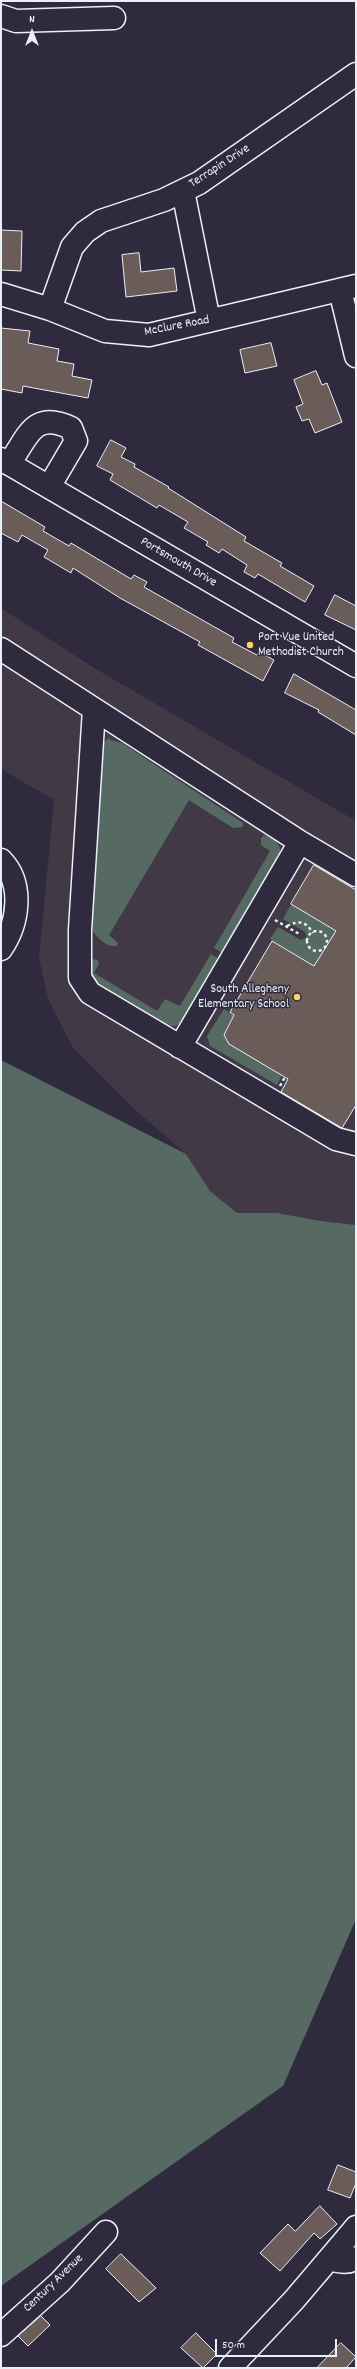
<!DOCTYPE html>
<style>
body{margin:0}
#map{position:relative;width:357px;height:2369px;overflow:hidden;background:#2f2a3d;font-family:Dekko,sans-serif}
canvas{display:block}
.frame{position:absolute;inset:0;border:2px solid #e8f1f8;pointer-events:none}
.north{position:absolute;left:12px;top:12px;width:40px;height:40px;-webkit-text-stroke:3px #2f2a3d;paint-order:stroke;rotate:0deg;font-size:11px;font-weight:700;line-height:16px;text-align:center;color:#e8f1f8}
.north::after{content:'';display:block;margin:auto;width:14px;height:18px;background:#e8f1f8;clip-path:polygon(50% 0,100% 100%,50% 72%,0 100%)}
.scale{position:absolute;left:215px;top:2339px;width:122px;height:18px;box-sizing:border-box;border:2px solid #e8f1f8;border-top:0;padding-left:5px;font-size:12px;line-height:14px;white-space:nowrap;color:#e8f1f8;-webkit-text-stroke:3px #2f2a3d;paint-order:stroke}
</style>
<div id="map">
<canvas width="357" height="2369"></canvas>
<div class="frame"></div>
<div class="north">N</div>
<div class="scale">50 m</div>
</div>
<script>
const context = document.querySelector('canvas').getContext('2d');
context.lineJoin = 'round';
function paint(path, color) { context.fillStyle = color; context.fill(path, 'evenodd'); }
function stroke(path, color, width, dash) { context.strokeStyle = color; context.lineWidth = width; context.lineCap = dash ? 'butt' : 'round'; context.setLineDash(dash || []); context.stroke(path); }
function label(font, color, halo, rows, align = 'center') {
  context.font = font + ' Dekko,sans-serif'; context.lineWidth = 3; context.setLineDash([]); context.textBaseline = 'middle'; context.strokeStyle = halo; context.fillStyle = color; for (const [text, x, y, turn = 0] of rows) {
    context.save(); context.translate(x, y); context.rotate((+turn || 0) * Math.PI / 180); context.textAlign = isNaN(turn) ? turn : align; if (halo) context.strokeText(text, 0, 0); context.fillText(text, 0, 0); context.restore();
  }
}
paint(new Path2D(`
 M1 608 96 669 356 821V1225L321 1221 277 1213H237L210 1191 186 1154 133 1108 73 1048 48 999 39 958 54 800 1 769Z`), '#413945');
paint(new Path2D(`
 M109 737 110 740 122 743 243 823V827L233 828 189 800 109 935 118 943 117 946C107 948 94 936 90 926L101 747Z
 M264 835 275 839 280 848V857L226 955 214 948 270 851 261 845V838Z
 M291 904 345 937 314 966 270 939 278 927 301 940 307 937 305 932 283 919Z
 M211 954 222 961 185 1021 175 1026 162 1025 102 990 91 979 89 961 91 959 98 960 99 964 94 973 157 1011 165 999 180 1006Z
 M224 1009 234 1015 225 1031 226 1040 282 1075 277 1085 210 1046 207 1036Z
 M1 1060 186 1154 210 1191 237 1213H277L321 1221 356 1225V1919L283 2086 1 2286Z`), '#566a63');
const building = new Path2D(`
 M1 230 22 231 21 271 1 270Z
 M139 253 141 272 174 268 177 291 126 297 122 255Z
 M1 328 30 331 28 343 59 349 57 361 74 364 72 376 92 380 88 398 23 386 22 393 1 389Z
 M271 343 277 366 245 373 240 350Z
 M316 371 322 385 327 383 342 422 315 433 309 419 302 421 296 407 303 404 294 380Z
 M111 440 126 448 121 457 135 464 134 467 169 487 168 488 246 537 244 541 282 563 280 566 314 586 305 602 258 574 255 578 244 572 247 565 222 549 219 553 206 545 208 542 184 528 188 522 159 505 157 508 110 480 113 474 97 466Z
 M1 501 45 527 43 531 69 546 71 543 131 579 134 575 147 582 144 587 234 638 232 642 257 655 259 652 274 660 263 681 198 645 200 642 120 598 73 568 71 573 44 557 48 550 22 535 18 542 1 533Z
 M335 595 356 606V630L325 615Z
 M294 674 356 710V735L318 712 319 710 285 693Z
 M314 865 356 890V1105L342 1128 281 1092 288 1079 229 1044 224 1035 234 1015 230 1012 272 941 314 966 336 931 291 904Z
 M338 2165 356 2172V2183L350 2198 328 2190Z
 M320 2206 337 2224 320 2239 314 2233 280 2271 260 2253 288 2224 295 2231Z
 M121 2254 156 2288 139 2302 106 2269Z
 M41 2316 50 2325 28 2346 18 2336Z
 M196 2333 217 2354 203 2368 181 2348Z
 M341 2343 356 2357 346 2368H317Z`);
paint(building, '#6a5c59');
stroke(building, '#e8f1f8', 1);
const minor = new Path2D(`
 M1 16 16 21 114 18
 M183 191 209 321
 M340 290 356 356
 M1 294 50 309 105 331 149 335 356 286
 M50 309 72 247 85 232 101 221 164 200 199 183 356 74
 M1 459 356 666
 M9 464C28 437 33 410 71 428L76 441 49 487
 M1 649 300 842 356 875
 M94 709 80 930V978L90 993 336 1139 356 1144
 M1 860C24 883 19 923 1 949
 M180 1047 300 842
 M330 2259C339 2262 349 2264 356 2258
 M1 2335 60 2282 106 2232
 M230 2368 294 2300 356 2227`);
stroke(minor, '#e8f1f8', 25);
stroke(new Path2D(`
 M275 920 301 935
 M287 926C300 920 305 921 313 933
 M307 941a10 10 0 1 1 20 0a10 10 0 1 1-20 0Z
 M280 1086 285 1077`), '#e8f1f8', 2.5, [3, 3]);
stroke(minor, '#2f2a3d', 22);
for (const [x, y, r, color] of [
 [250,645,4,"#ffd166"],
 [297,997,4,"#ffd166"]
]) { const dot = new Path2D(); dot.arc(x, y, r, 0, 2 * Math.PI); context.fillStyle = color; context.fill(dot); stroke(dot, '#2f2a3d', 1.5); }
label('13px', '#e8f1f8', '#2f2a3d', [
 ["Terrapin Drive",220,167,-33],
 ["McClure Road",177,327,-11],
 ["Portsmouth Drive",178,563,30],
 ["Century Avenue",54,2284,-44]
]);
label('13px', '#e8f1f8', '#2f2a3d', [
 ["Port Vue United",258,638],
 ["Methodist Church",258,653],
 ["South Allegheny",289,990,"right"],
 ["Elementary School",289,1005,"right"]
], 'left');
</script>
